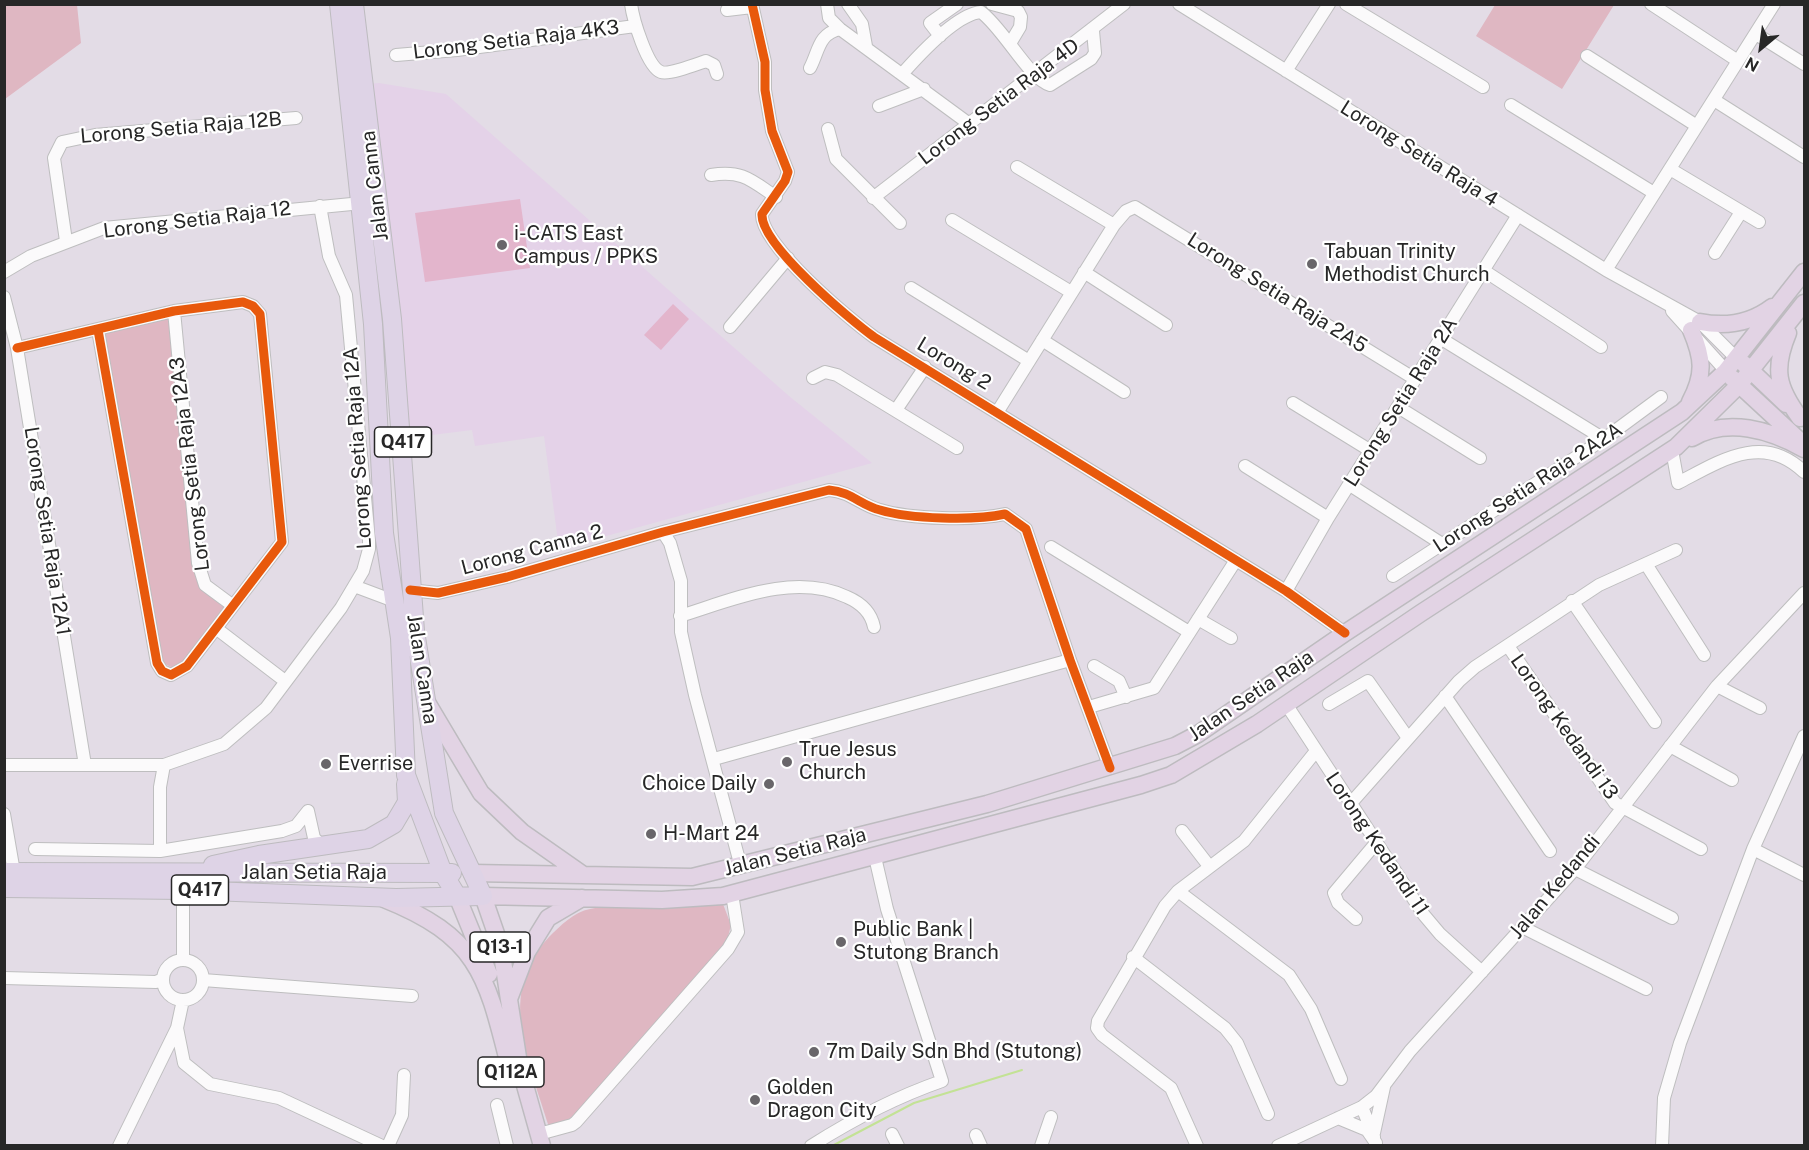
<!DOCTYPE html>
<style>
body{margin:0}
#map{position:relative;width:1809px;height:1150px;overflow:hidden;background:#e3dce6;font-family:"Public Sans",sans-serif}
canvas{display:block}
.frame{position:absolute;inset:0;border:6px solid #272727;pointer-events:none}
.north{position:absolute;left:1731px;top:18px;width:60px;height:60px;-webkit-text-stroke:4px #fff;paint-order:stroke;rotate:209deg;font-size:16px;font-weight:700;line-height:24px;text-align:center;color:#272727}
.north::after{content:'';display:block;margin:auto;width:21px;height:27px;background:#272727;clip-path:polygon(50% 0,100% 100%,50% 72%,0 100%)}
</style>
<div id="map">
<canvas width="1809" height="1150"></canvas>
<div class="frame"></div>
<div class="north">N</div>
</div>
<script>
const context = document.querySelector('canvas').getContext('2d');
context.lineJoin = 'round';
function paint(path, color) { context.fillStyle = color; context.fill(path, 'evenodd'); }
function stroke(path, color, width, dash) { context.strokeStyle = color; context.lineWidth = width; context.lineCap = dash ? 'butt' : 'round'; context.setLineDash(dash || []); context.stroke(path); }
function label(font, color, halo, rows, align = 'center') {
  context.font = font + ' "Public Sans",sans-serif'; context.lineWidth = 4.5; context.setLineDash([]); context.textBaseline = 'middle'; context.strokeStyle = halo; context.fillStyle = color; for (const [text, x, y, turn = 0] of rows) {
    context.save(); context.translate(x, y); context.rotate((+turn || 0) * Math.PI / 180); context.textAlign = isNaN(turn) ? turn : align; if (halo) context.strokeText(text, 0, 0); context.fillText(text, 0, 0); context.restore();
  }
}
paint(new Path2D(`
 M379 83 446 94 789 396 872 463 559 549 544 436 475 446 472 430 408 438 368 84Z`), '#e4d2e8');
paint(new Path2D(`
 M5 4 77 5 81 43 5 99Z
 M1495 5H1614L1562 89 1476 36Z
 M169 315 197 563 225 605 186 662 175 669 161 662 103 333Z
 M723 904 731 925 726 945 574 1115 566 1122 549 1127C530 1063 495 994 549 937 560 926 574 912 590 909 626 901 685 905 723 904Z`), '#dfb7c2');
paint(new Path2D(`
 M520 199 530 268 425 282 415 213Z
 M673 304 689 319 661 350 644 335Z`), '#e3b5cc');
stroke(new Path2D(`
 M832 1146 914 1103 1022 1070`), '#c3e295', 2);
const minor = new Path2D(`
 M631 4C633 19 647 67 661 72 669 75 697 64 706 61L714 65 717 74
 M752 4 765 62V90L772 131 788 172 785 181 762 214C760 244 849 319 874 337L1286 591 1345 633
 M827 4 829 18 840 29 968 123
 M848 4 862 24 866 46
 M992 4 1018 11 1021 17 1020 27 1011 42
 M1179 4 1606 270 1700 322 1736 358
 M1346 4 1483 87
 M1651 4 1738 61
 M727 10 752 7
 M1756 34 1804 64
 M940 36 930 23 957 4
 M396 55 457 50 635 26
 M1587 56 1697 126
 M810 68C819 51 818 34 840 29
 M1286 71 1329 4
 M903 73C919 55 957 14 981 12 1004 29 1029 79 1050 85L1091 59 1095 53 1093 31
 M1714 100 1804 157
 M1511 105 1654 193
 M879 106 924 89
 M828 129 836 159 900 223
 M1017 167 1114 225
 M1670 169 1759 222
 M711 175C742 170 751 180 776 197
 M873 198 1124 4
 M952 220 1071 292
 M66 241 54 158 62 142 95 135 296 118
 M1715 253 1741 212
 M1483 270 1601 347
 M1606 270 1774 4
 M4 272 31 256 104 228 362 203
 M1084 272 1166 325
 M911 288 1029 361
 M4 297 17 348 85 765
 M174 311 198 563 205 585 232 605
 M1672 311 1726 371
 M730 327 788 258
 M1440 338 1604 439
 M1042 340 1124 392
 M17 348 174 311 243 302 253 306 260 314 282 542 187 666 171 675 162 671 157 663 98 330
 M813 378 825 372 837 375 957 448
 M1293 403 1371 451
 M1398 407 1480 458
 M896 410 925 367
 M998 411 1114 225 1126 211 1135 207 1415 379
 M1672 450 1678 483C1720 461 1763 432 1804 472
 M1245 466 1328 518
 M1350 485 1442 544
 M663 532 670 543 681 581V632L695 695 741 867
 M1051 547 1189 632
 M1646 564 1704 655
 M1393 576 1604 439 1661 397
 M354 586 394 601
 M410 590 438 593 507 577 663 532 829 490C852 492 860 505 880 510 910 519 974 521 1005 514L1026 529 1070 660 1110 768
 M1286 591 1328 518 1518 215
 M1572 601 1655 722
 M680 616C732 600 794 572 847 597 861 603 871 612 874 627
 M1198 619 1231 638
 M217 629 285 681
 M1508 646 1615 803 1701 849
 M1094 666 1119 681 1126 697
 M1717 686 1760 708
 M1445 696 1550 851
 M1286 704 1424 915 1440 934 1482 972
 M1329 704 1368 681 1408 738
 M1089 707 1154 688 1236 560
 M1670 746 1732 780
 M714 759 1070 660
 M4 765H164L224 744 266 708 341 608 363 571 369 549V540L346 295 329 256 320 206
 M1351 803 1459 681 1475 667 1599 585 1676 550
 M308 811 314 838 322 846
 M4 814 14 872
 M1182 831 1209 866
 M35 849 160 851 282 831 296 826 308 811
 M1753 849 1804 736
 M160 851V787L164 765
 M1575 869 1672 918
 M1178 891 1289 975 1311 1009 1341 1079
 M1356 919 1338 903 1334 893 1376 843
 M1522 927 1646 989
 M1133 957 1225 1028 1237 1043 1268 1114
 M183 960V890
 M163 980a20 20 0 1 1 40 0a20 20 0 1 1-40 0Z
 M4 978 156 982 163 979
 M203 980 412 996
 M177 1028 184 1063 210 1084 279 1098 382 1146
 M497 1105 507 1146
 M1362 1107 1374 1137
 M1338 1118 1367 1130 1376 1143
 M1374 1133 1384 1087
 M539 1134 572 1125 576 1122 728 949 738 932 732 894
 M892 1134 898 1146
 M976 1135 981 1146
 M119 1146 177 1028 183 1000
 M388 1146 402 1115 404 1075
 M811 1146C852 1120 896 1097 942 1081L887 909 875 857
 M1041 1146 1051 1117
 M1197 1146 1171 1088 1102 1035 1097 1028 1098 1021 1165 906 1178 891 1244 841 1316 751
 M1278 1146 1362 1107 1376 1096 1410 1051 1575 869 1717 686 1804 593
 M1662 1146 1664 1098 1680 1043 1753 849 1804 875`);
const major = new Path2D(`
 M1700 322C1726 327 1751 323 1772 307
 M1788 333C1773 369 1777 387 1800 418
 M1744 364 1786 404
 M1732 378 1799 440
 M1690 402C1705 374 1703 358 1691 330
 M1692 438C1727 417 1771 430 1804 449
 M428 704 481 793 522 832 582 874
 M472 873 692 877 987 804 1175 746 1198 734 1345 633 1682 412 1726 371 1804 272
 M457 896 489 974
 M384 899C482 938 487 979 511 1073
 M509 999 527 952 548 918 582 898
 M542 1146 519 1064 501 948 483 896 662 900 723 896 1141 785 1171 775 1257 724 1421 613 1676 447 1739 385 1804 303`);
const highway = new Path2D(`
 M339 4 373 324 384 533 400 638 406 775 443 873 457 896
 M213 865 259 855 368 839 394 824 407 802 406 784
 M4 872 452 873
 M4 888 183 890 396 898 483 896 444 813 415 631 392 319 354 4`);
stroke(minor, '#bebebf', 14);
stroke(major, '#bdbbbf', 19);
stroke(highway, '#bdbbbf', 20);
stroke(minor, '#fbfafb', 12);
stroke(major, '#e2d3e4', 16);
stroke(highway, '#ded3e6', 18);
stroke(new Path2D(`
 M752 4 765 62V90L772 131 788 172 785 181 762 214C760 244 849 319 874 337L1286 591 1345 633
 M17 348 174 311 243 302 253 306 260 314 282 542 187 666 171 675 162 671 157 663 98 330
 M410 590 438 593 507 577 663 532 829 490C852 492 860 505 880 510 910 519 974 521 1005 514L1026 529 1070 660 1110 768`), '#e8590c', 9);
for (const [x, y, r, color] of [
 [502,245,6,"#69666a"],
 [1312,264,6,"#69666a"],
 [787,762,6,"#69666a"],
 [326,764,6,"#69666a"],
 [769,784,6,"#69666a"],
 [651,834,6,"#69666a"],
 [841,942,6,"#69666a"],
 [814,1052,6,"#69666a"],
 [755,1100,6,"#69666a"]
]) { const dot = new Path2D(); dot.arc(x, y, r, 0, 2 * Math.PI); context.fillStyle = color; context.fill(dot); stroke(dot, '#fff', 2); }
for (const [x, y, w] of [
 [403,442,57],
 [200,890,57],
 [500,947,60],
 [511,1072,66]
]) { const box = new Path2D(); box.roundRect(x - w / 2, y - 15, w, 30, 4.5); context.fillStyle = '#fff'; context.fill(box); stroke(box, '#272727', 1.5); }
label('bold 18px', '#272727', null, [
 ["Q417",403,442],
 ["Q417",200,890],
 ["Q13-1",500,947],
 ["Q112A",511,1072]
]);
label('20px', '#272727', '#fff', [
 ["Lorong Setia Raja 4K3",516,40,-7],
 ["Lorong Setia Raja 4D",999,102,-37],
 ["Lorong Setia Raja 12B",181,128,-5],
 ["Lorong Setia Raja 4",1419,154,32],
 ["Jalan Canna",375,186,-97],
 ["Lorong Setia Raja 12",197,220,-7],
 ["Lorong Setia Raja 2A5",1277,293,32],
 ["Lorong 2",954,364,31],
 ["Lorong Setia Raja 2A",1401,402,-58],
 ["Lorong Setia Raja 12A",358,448,-94],
 ["Lorong Setia Raja 12A3",190,464,-97],
 ["Lorong Setia Raja 2A2A",1528,488,-33],
 ["Lorong Setia Raja 12A1",47,531,81],
 ["Lorong Canna 2",532,550,-15],
 ["Jalan Canna",422,669,81],
 ["Jalan Setia Raja",1251,696,-34],
 ["Lorong Kedandi 13",1564,727,55],
 ["Lorong Kedandi 11",1377,844,56],
 ["Jalan Setia Raja",795,852,-14],
 ["Jalan Setia Raja",314,873],
 ["Jalan Kedandi",1555,887,-50]
]);
label('20px', '#272727', '#fff', [
 ["i-CATS East",514,234],
 ["Campus / PPKS",514,257],
 ["Tabuan Trinity",1324,252],
 ["Methodist Church",1324,275],
 ["True Jesus",799,750],
 ["Church",799,773],
 ["Everrise",338,764],
 ["Choice Daily",757,784,"right"],
 ["H-Mart 24",663,834],
 ["Public Bank |",853,930],
 ["Stutong Branch",853,953],
 ["7m Daily Sdn Bhd (Stutong)",826,1052],
 ["Golden",767,1088],
 ["Dragon City",767,1111]
], 'left');
</script>
